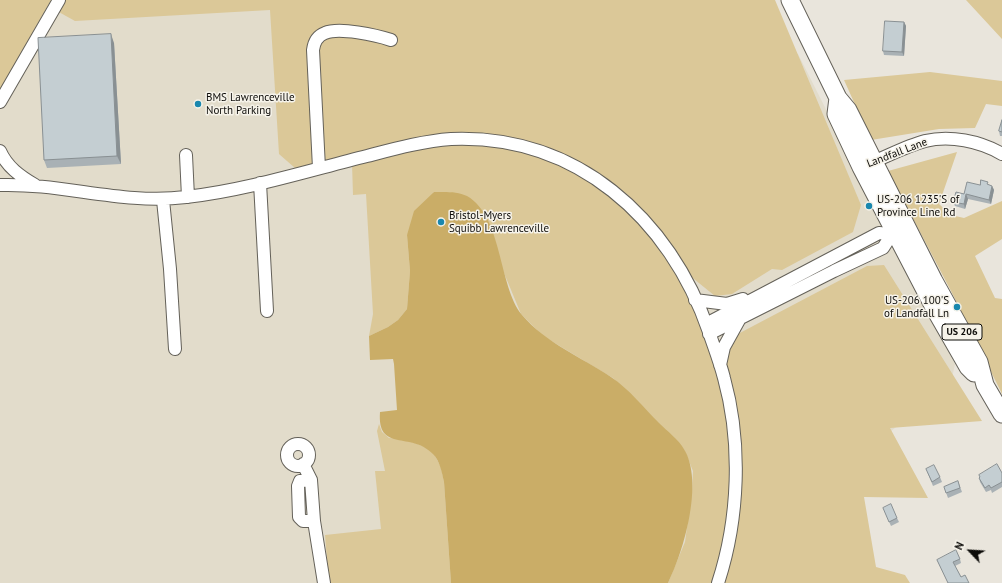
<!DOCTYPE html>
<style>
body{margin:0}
#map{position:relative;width:1002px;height:583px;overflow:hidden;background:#e9e5dc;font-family:"PT Sans",sans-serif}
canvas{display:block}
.north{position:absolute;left:950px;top:531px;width:40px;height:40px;-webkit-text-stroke:3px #f6f3ea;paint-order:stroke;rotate:295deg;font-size:11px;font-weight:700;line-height:16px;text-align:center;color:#0d0c09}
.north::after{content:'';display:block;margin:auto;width:14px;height:18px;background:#0d0c09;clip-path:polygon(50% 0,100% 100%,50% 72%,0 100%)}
</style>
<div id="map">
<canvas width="1002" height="583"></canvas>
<div class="north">N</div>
</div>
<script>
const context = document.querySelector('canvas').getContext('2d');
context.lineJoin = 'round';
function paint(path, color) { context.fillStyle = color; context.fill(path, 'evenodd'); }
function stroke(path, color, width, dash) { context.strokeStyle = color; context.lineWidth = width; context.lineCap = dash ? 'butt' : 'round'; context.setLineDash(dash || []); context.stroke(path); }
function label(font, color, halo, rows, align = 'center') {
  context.font = font + ' "PT Sans",sans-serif'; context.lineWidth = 3; context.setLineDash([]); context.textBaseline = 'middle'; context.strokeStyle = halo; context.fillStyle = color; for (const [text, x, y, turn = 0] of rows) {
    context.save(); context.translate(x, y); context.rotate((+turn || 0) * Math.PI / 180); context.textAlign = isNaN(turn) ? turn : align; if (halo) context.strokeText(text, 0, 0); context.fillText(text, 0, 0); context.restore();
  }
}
paint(new Path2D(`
 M0 0H575L798 54 955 364 951 382 868 450 849 504 858 583H0Z`), '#e2dccb');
paint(new Path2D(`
 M0 0H51L0 90Z
 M65 0H775L861 205 853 232 782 270 772 269 732 294 715 296 689 275 657 227 628 195 606 178 581 164 542 147 515 139 489 135 449 134 399 143 295 168 279 154 270 10 75 21 57 11Z
 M966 0H1002V39Z
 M930 72 1002 81V106L986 104 975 128 939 129 871 140 844 80Z
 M449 143 513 147 559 163 622 202 667 255 703 325 721 379 732 446 731 503 714 583H668L685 542 692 491 693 471 684 449 613 378 543 336 521 314 475 203C462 193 450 192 434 192L407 235 410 271 407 309 398 320 388 327 369 336 373 314 366 194 353 195 352 163Z
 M957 152 939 204 951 215 964 218 1002 201V239L975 256 995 298 1002 299V394L951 291 888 171Z
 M884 265 982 421 890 428 928 498 864 497 876 567 905 575 910 583H723L735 533 725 364 728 344 736 335 867 266Z
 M379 424 382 432 389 438 405 439 425 447 434 454 441 467 444 482 451 583H329L325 535 381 529 375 471H385L377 431Z`), '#dbc898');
paint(new Path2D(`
 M434 192C445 192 457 191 467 196 503 217 498 285 522 315 546 343 581 357 611 377 629 389 644 408 659 423 667 431 679 440 684 449 704 482 684 551 668 583H451L444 482C442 473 440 461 433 454 411 431 377 453 380 412L397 410 394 364 393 359 370 360 369 336 388 327 398 320 407 309 410 271 407 235 414 211Z`), '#caad67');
const minor = new Path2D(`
 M0 102 59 0
 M0 151C7 167 20 176 35 185
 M186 155 188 197
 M868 164C886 157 906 146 925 141 950 135 980 141 1002 154
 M319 168 313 50C314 42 317 36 325 33 339 27 376 35 391 40
 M260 183 267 311
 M0 185C63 183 123 205 186 197 247 190 307 171 367 156 394 149 423 141 451 139 576 134 670 218 709 332 714 347 720 362 724 378 742 443 739 519 718 583
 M163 200 170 269 175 349
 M695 300 727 304 743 299
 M706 324 879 233 892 234
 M709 334 834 271 883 248 892 234 901 229
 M720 365 724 347 739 320
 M287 455a11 11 0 1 1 22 0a11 11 0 1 1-22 0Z
 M303 464 311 480 314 521 324 583
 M311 480 300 481 298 486 299 517 303 521H314`);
const highway = new Path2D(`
 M790 0 838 98 848 110 934 281 979 362 985 385 1002 414
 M838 98 836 114 861 167 937 313 968 367 974 373`);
stroke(minor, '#646159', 14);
stroke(highway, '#646159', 19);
stroke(minor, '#fff', 12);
stroke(highway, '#fff', 17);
paint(new Path2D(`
 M904 22 906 26 904 56 884 55 883 51Z
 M114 43 121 164 47 168 44 160Z
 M1002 120V136H1000L999 131Z
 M980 185H989L992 186 994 190 991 204 968 199 965 209 955 206 953 202Z
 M926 469 940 477 942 482 933 486Z
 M1002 473V487L992 493 991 490 986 492 980 482 979 478 980 477 979 475Z
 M958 481 962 492 948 498 944 487Z
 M883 508 897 518 899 522 891 526Z
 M960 559 961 563 955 566 961 577 969 583H948L937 560Z`), '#a9b1b5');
paint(new Path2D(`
 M904 22 906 26 904 56 902 52Z
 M111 34 114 43 121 164 117 156Z
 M992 186 994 190 991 204 989 200Z
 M966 194 968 199 965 209 964 204Z`), '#899093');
const building = new Path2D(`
 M885 21 904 22 902 52 883 51Z
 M111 34 117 156 44 160 38 38Z
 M1002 120V132L999 131Z
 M981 180 988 182 987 184 992 186 989 200 966 194 964 204 953 202 956 192 964 194 967 182 980 185Z
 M997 464 1002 473V482L991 488 989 485 985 488 979 478 980 477 979 475Z
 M934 465 940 477 932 482 926 469Z
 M958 481 960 488 946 493 944 487Z
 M891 504 897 518 889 522 883 508Z
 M956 550 960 559 953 562 961 577 965 575 969 583H948L937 560Z`);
paint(building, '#c4ced2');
stroke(building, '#899093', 1);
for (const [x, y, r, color] of [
 [198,104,4,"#1987ae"],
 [869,206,4,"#1987ae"],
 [441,222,4,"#1987ae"],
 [957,307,4,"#1987ae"]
]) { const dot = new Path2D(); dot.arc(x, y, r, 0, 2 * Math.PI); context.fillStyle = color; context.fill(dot); stroke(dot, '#f6f3ea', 1.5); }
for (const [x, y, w] of [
 [962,332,40]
]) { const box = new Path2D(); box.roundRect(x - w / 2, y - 8, w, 16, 3); context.fillStyle = '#f6f3ea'; context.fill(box); stroke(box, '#0d0c09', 1); }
label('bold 10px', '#0d0c09', null, [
 ["US 206",962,332]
]);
label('11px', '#0d0c09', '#f6f3ea', [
 ["BMS Lawrenceville",206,98],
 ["North Parking",206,111],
 ["US-206 1235'S of",877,200],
 ["Province Line Rd",877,213],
 ["Bristol-Myers",449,216],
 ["Squibb Lawrenceville",449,229],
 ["US-206 100'S",949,301,"right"],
 ["of Landfall Ln",949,314,"right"]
], 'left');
label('11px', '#0d0c09', '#f6f3ea', [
 ["Landfall Lane",897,153,-21]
]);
</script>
